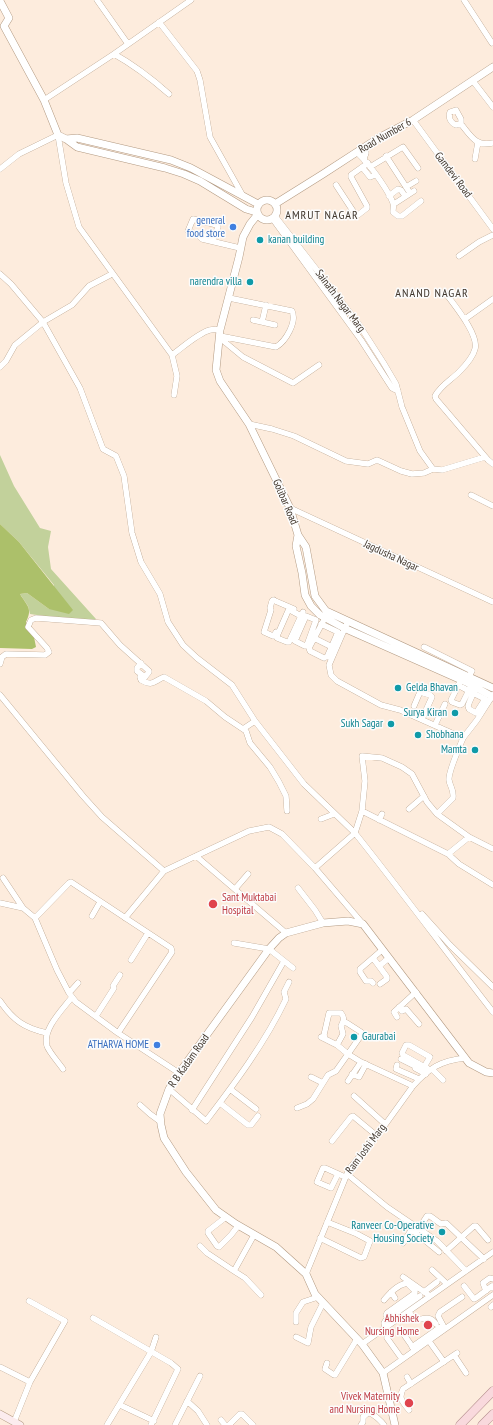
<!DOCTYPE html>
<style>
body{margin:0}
canvas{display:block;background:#fdecdd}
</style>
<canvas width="493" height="1425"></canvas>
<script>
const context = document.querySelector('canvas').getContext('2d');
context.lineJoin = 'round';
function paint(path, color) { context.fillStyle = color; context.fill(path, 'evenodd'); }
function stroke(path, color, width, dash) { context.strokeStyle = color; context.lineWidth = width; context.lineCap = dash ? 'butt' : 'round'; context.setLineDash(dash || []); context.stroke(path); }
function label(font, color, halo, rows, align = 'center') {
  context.font = font + ' "PT Sans Narrow",sans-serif'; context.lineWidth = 3; context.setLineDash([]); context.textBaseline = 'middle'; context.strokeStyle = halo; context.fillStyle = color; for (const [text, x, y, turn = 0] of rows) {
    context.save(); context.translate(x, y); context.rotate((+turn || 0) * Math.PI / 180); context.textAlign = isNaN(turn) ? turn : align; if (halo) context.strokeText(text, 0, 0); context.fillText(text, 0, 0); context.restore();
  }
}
paint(new Path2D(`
 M0 455 14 486 40 528 51 531 48 547 51 569 96 619 92 623 30 614 28 606 20 594 27 593 49 609 54 585 19 542 0 524Z`), '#c2d19b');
paint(new Path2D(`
 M0 524 19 542 73 610 69 614 49 609 27 593 20 594C27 606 33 608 26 622L34 637 36 647 32 649 0 648Z`), '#acc06a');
const minor = new Path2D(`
 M97 0 128 44
 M464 0 492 43
 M159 22 197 71 200 80 210 137 243 196
 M114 54C134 65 152 79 169 94
 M473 81 493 107
 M44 100 114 54 191 0
 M413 120 493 229
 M461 124 456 125C451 123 448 118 450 112L456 110 461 119V124C471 136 476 147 493 143
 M363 149 366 153 364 159
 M357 152C360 156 362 157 365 161 373 169 389 192 393 203 394 205 393 208 393 212L398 216H402L421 201
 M386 156 410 193
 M475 159 478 142
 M362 167 370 177 375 175
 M370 167 403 147 418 168
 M0 169 19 154 58 135 66 183 79 227 172 355 177 376 174 395
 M336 185 355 214 358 215 367 208V206L351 177V175L368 163
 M406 187 416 181
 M389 196 398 189 401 190 405 196
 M394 204 414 191
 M275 216 358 323 383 362 396 384 402 407 420 451 433 469
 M272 218 361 340 392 388 398 391
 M200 235 214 238 218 227 217 225 193 219 188 231 200 235V237L202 239 240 248
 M459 256 479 242 493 235
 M0 274 11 284 43 322 80 388 103 449 116 456 124 476 132 533 141 562 160 594 168 622 183 645 197 658 232 685 255 721 304 784 355 833 315 868
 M447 295C455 306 479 335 475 349 473 357 465 366 459 372 451 380 441 385 435 396L436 399 488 460 493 464
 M465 319 493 299
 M253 320 262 322 266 305
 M262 322 275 325
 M220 336 276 347C286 341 297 322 292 311L229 298
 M220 338 243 357 293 383 319 365
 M172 355C182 348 198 333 210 330 214 329 217 330 220 330
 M0 367 6 361 15 345 43 322 72 305 89 286 112 274
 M249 424 272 429 294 436 346 461 368 464 377 460 401 471 412 474 424 473 433 469 442 470 485 457
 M471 495 493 506
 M290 508 493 602
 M273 600 294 609
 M274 600 272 601 270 608 271 610 264 632 273 636H274L276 632
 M301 616 290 610 288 611 277 636V638L287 642H289L301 616 303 612
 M306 616 316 620 307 645 305 646 295 641Z
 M348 621 329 665 331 675 337 681 381 705 400 710 463 738 477 720 493 695
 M321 624 338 632 327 657
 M314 638 334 648
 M424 647 472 671 467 680
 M324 658 310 651 309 648 327 614
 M0 664 2 657 6 654 45 655 49 652 47 648 28 627 31 620 36 618 101 623 120 645 149 671V672L145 677 137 671V668L141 663
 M142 675 140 677 141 680C153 687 154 681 164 677L206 701 225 717 246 731 250 743 270 767 279 782 286 796 287 811
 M461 680 451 700 452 702 460 705 462 704 473 682
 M458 685 469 691
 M473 693 485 699 476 713 469 709 468 706C470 700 473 694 476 688
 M0 695 83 796 102 817 164 871
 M414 706 420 692 430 695 432 697 422 719
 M435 725 445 704
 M243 729 255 721
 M409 809 424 796
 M362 811 448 854 459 864 493 885
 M437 814 453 798C454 789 450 787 449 780 448 772 460 746 463 738
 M321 819 334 814
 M379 820 382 814
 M469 837 437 814 427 802 412 774 402 767 382 758 362 756 365 781 362 811 355 833C402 892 447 953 493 1012
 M448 854 469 837 493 849
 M196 856 286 933
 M3 878 23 908
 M298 888 315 910 323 923
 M235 889 248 874
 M0 903 23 908 35 918 57 970 69 993 76 1002 118 1033 179 1073
 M422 914 450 945 493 987
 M92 916 100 902
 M35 918 69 883 71 882 171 948 172 952 118 1033
 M125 918 164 871 249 831 269 827 282 834 315 868 363 924
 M234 943 269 949 293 968
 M373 958 387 977V979L380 984
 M131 960 148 933
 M379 966 389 958
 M373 983 371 981H366L360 972V969L382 950
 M69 993 78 983
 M0 1001C13 1020 24 1028 47 1033
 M399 1007 402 1011 406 1009 419 1024
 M96 1016 114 988 113 986 120 975
 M397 1017 394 1012 416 992
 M321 1037 337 1045 348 1054 362 1034 361 1032 347 1023 343 1022
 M325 1039 324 1035 329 1013H341C345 1018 344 1020 341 1026L343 1034 337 1045
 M401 1059 415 1066V1068L426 1074
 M397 1065 396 1069 419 1079
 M424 1067 430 1057 409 1045H406L402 1053 403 1055 430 1070
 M63 1069C59 1063 49 1052 47 1046 42 1029 63 1009 72 997
 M432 1069 443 1080
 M352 1074 359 1077 366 1064
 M311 1077 323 1083
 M348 1081 361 1062
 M169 1089 206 1121C235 1083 265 1043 286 999L284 992 289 982
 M230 1089 256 1109
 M354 1096 385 1124
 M220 1103 248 1125H251L258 1116
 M140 1105 150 1114 161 1122
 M297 1108 307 1104 313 1099 328 1075 336 1071 348 1054 361 1062 413 1086
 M192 1110 252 1017 284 961
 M332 1141 351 1117 353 1116 377 1136
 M338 1174 331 1188 317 1182 323 1168H325L345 1177
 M347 1174 387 1207 437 1241 466 1271
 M226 1217 208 1231V1233L217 1246 219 1247 231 1235 238 1226
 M416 1233 439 1252
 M320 1238 361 1258 364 1257 370 1241 357 1234 327 1222
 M403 1243 410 1232 413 1231 416 1233 427 1216H430L441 1224 446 1223 484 1259
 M200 1246 207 1253 234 1271 254 1235
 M446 1251 474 1226H476L488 1240
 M432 1270 447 1284
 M234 1271 245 1278 261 1295
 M306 1274 349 1169 377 1136 413 1086C429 1068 440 1061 465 1058
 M403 1277 430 1296
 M464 1286 474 1299 476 1298 492 1286 493 1288
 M486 1291 483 1283 490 1278 493 1279
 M391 1292 395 1298
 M424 1292 437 1282
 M384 1300C390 1293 397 1285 407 1283L415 1291V1293L387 1313 386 1315 389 1318
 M491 1307 493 1305
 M409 1312 415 1320C424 1319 430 1315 436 1324
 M93 1318 171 1363 178 1369 151 1425
 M296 1322V1313L303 1302 318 1297
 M385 1328 384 1323 386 1320 420 1296
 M400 1329 414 1349
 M445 1329 438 1316 440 1312 462 1297
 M296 1337 308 1343 311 1327 323 1303
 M387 1338 402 1359
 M429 1341 444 1362
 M362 1344 493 1252
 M412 1347 439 1328
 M454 1355 466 1373
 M327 1363 325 1369 334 1375H335L357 1339
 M0 1367 30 1382
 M383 1373 493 1295
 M407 1377 411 1384
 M187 1401 198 1411 207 1425
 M120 1405 154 1421
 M409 1410C403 1402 398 1399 403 1389L457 1353
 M221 1420 225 1425
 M14 1422 30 1382 65 1321 29 1301
 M107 1425 151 1352 156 1337
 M175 1425 200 1376
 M229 1425 240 1414H242L253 1425
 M361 1425 363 1422V1417C365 1416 366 1414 368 1413 372 1412 382 1422 384 1425`);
const tertiary = new Path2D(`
 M0 1 9 18 4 26 44 100 58 135 66 139 77 147 165 168 184 174 200 181 246 209 256 212
 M66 139 77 138 171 160 191 168 258 204
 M257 210a10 10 0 1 1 20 0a10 10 0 1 1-20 0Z
 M275 204 323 174 380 137 413 120 493 67
 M258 214 250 224 243 237 239 257 220 330 216 370 220 381 249 424 290 508 298 535 296 546 302 573 305 595 311 606 320 615 344 628 466 682 493 697
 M298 535 306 547 315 596 326 611 493 688
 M395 1425 383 1373 362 1344 315 1294 306 1274 276 1247 236 1224 216 1210 186 1172 164 1138 161 1125 160 1114 169 1089 179 1073 269 949 279 938 286 933 323 923 348 921 363 924 469 1063 486 1072 493 1073`);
const secondary = new Path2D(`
 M0 1414 20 1425`);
const primary = new Path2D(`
 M460 1425 493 1391
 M482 1425 493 1414`);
stroke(minor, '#b39a82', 6);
stroke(tertiary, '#b39a82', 8);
stroke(secondary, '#b39a82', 8);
stroke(primary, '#b69090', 9);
stroke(minor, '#fff', 5.5);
stroke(tertiary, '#fff', 7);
stroke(secondary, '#fcecee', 7);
stroke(primary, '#f9d9dd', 8);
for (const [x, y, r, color] of [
 [233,227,4,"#3f7fe0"],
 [260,240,4,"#0f9aa8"],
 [250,282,4,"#0f9aa8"],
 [398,688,4,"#0f9aa8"],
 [455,713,4,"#0f9aa8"],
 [391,724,4,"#0f9aa8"],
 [418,735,4,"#0f9aa8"],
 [475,750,4,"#0f9aa8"],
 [213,904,5,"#e0444e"],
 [354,1037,4,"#0f9aa8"],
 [157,1045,4,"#3f7fe0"],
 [442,1232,4,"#0f9aa8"],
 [428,1325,5,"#e0444e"],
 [409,1403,5,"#e0444e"]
]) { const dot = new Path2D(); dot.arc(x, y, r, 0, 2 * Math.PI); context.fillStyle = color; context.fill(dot); stroke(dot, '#fcfcfc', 1.5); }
label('11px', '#40362c', '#fcfcfc', [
 ["Road Number 6",385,136,-30],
 ["Gamdevi Road",453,175,53],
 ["Sainath Nagar Marg",340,301,53],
 ["Golibar Road",285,502,67],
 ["Jagdusha Nagar",391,556,25],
 ["R B Kadam Road",189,1061,-55],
 ["Ram Joshi Marg",366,1149,-53]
]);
label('11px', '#366cbe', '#fcfcfc', [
 ["general",225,221],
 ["food store",225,234],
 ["ATHARVA HOME",149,1045]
], 'right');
label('11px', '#0d838f', '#fcfcfc', [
 ["kanan building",268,240,"left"],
 ["narendra villa",242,282],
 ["Gelda Bhavan",406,688,"left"],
 ["Surya Kiran",447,713],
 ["Sukh Sagar",383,724],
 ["Shobhana",426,735,"left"],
 ["Mamta",467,750],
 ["Gaurabai",362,1037,"left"],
 ["Ranveer Co-Operative",434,1226],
 ["Housing Society",434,1239]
], 'right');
label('11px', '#be3a42', '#fcfcfc', [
 ["Sant Muktabai",222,898,"left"],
 ["Hospital",222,911,"left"],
 ["Abhishek",419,1319],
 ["Nursing Home",419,1332],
 ["Vivek Maternity",400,1397],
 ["and Nursing Home",400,1410]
], 'right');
context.letterSpacing = '1px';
label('12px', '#40362c', '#fcfcfc', [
 ["AMRUT NAGAR",322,216],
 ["ANAND NAGAR",432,294]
]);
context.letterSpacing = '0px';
</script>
